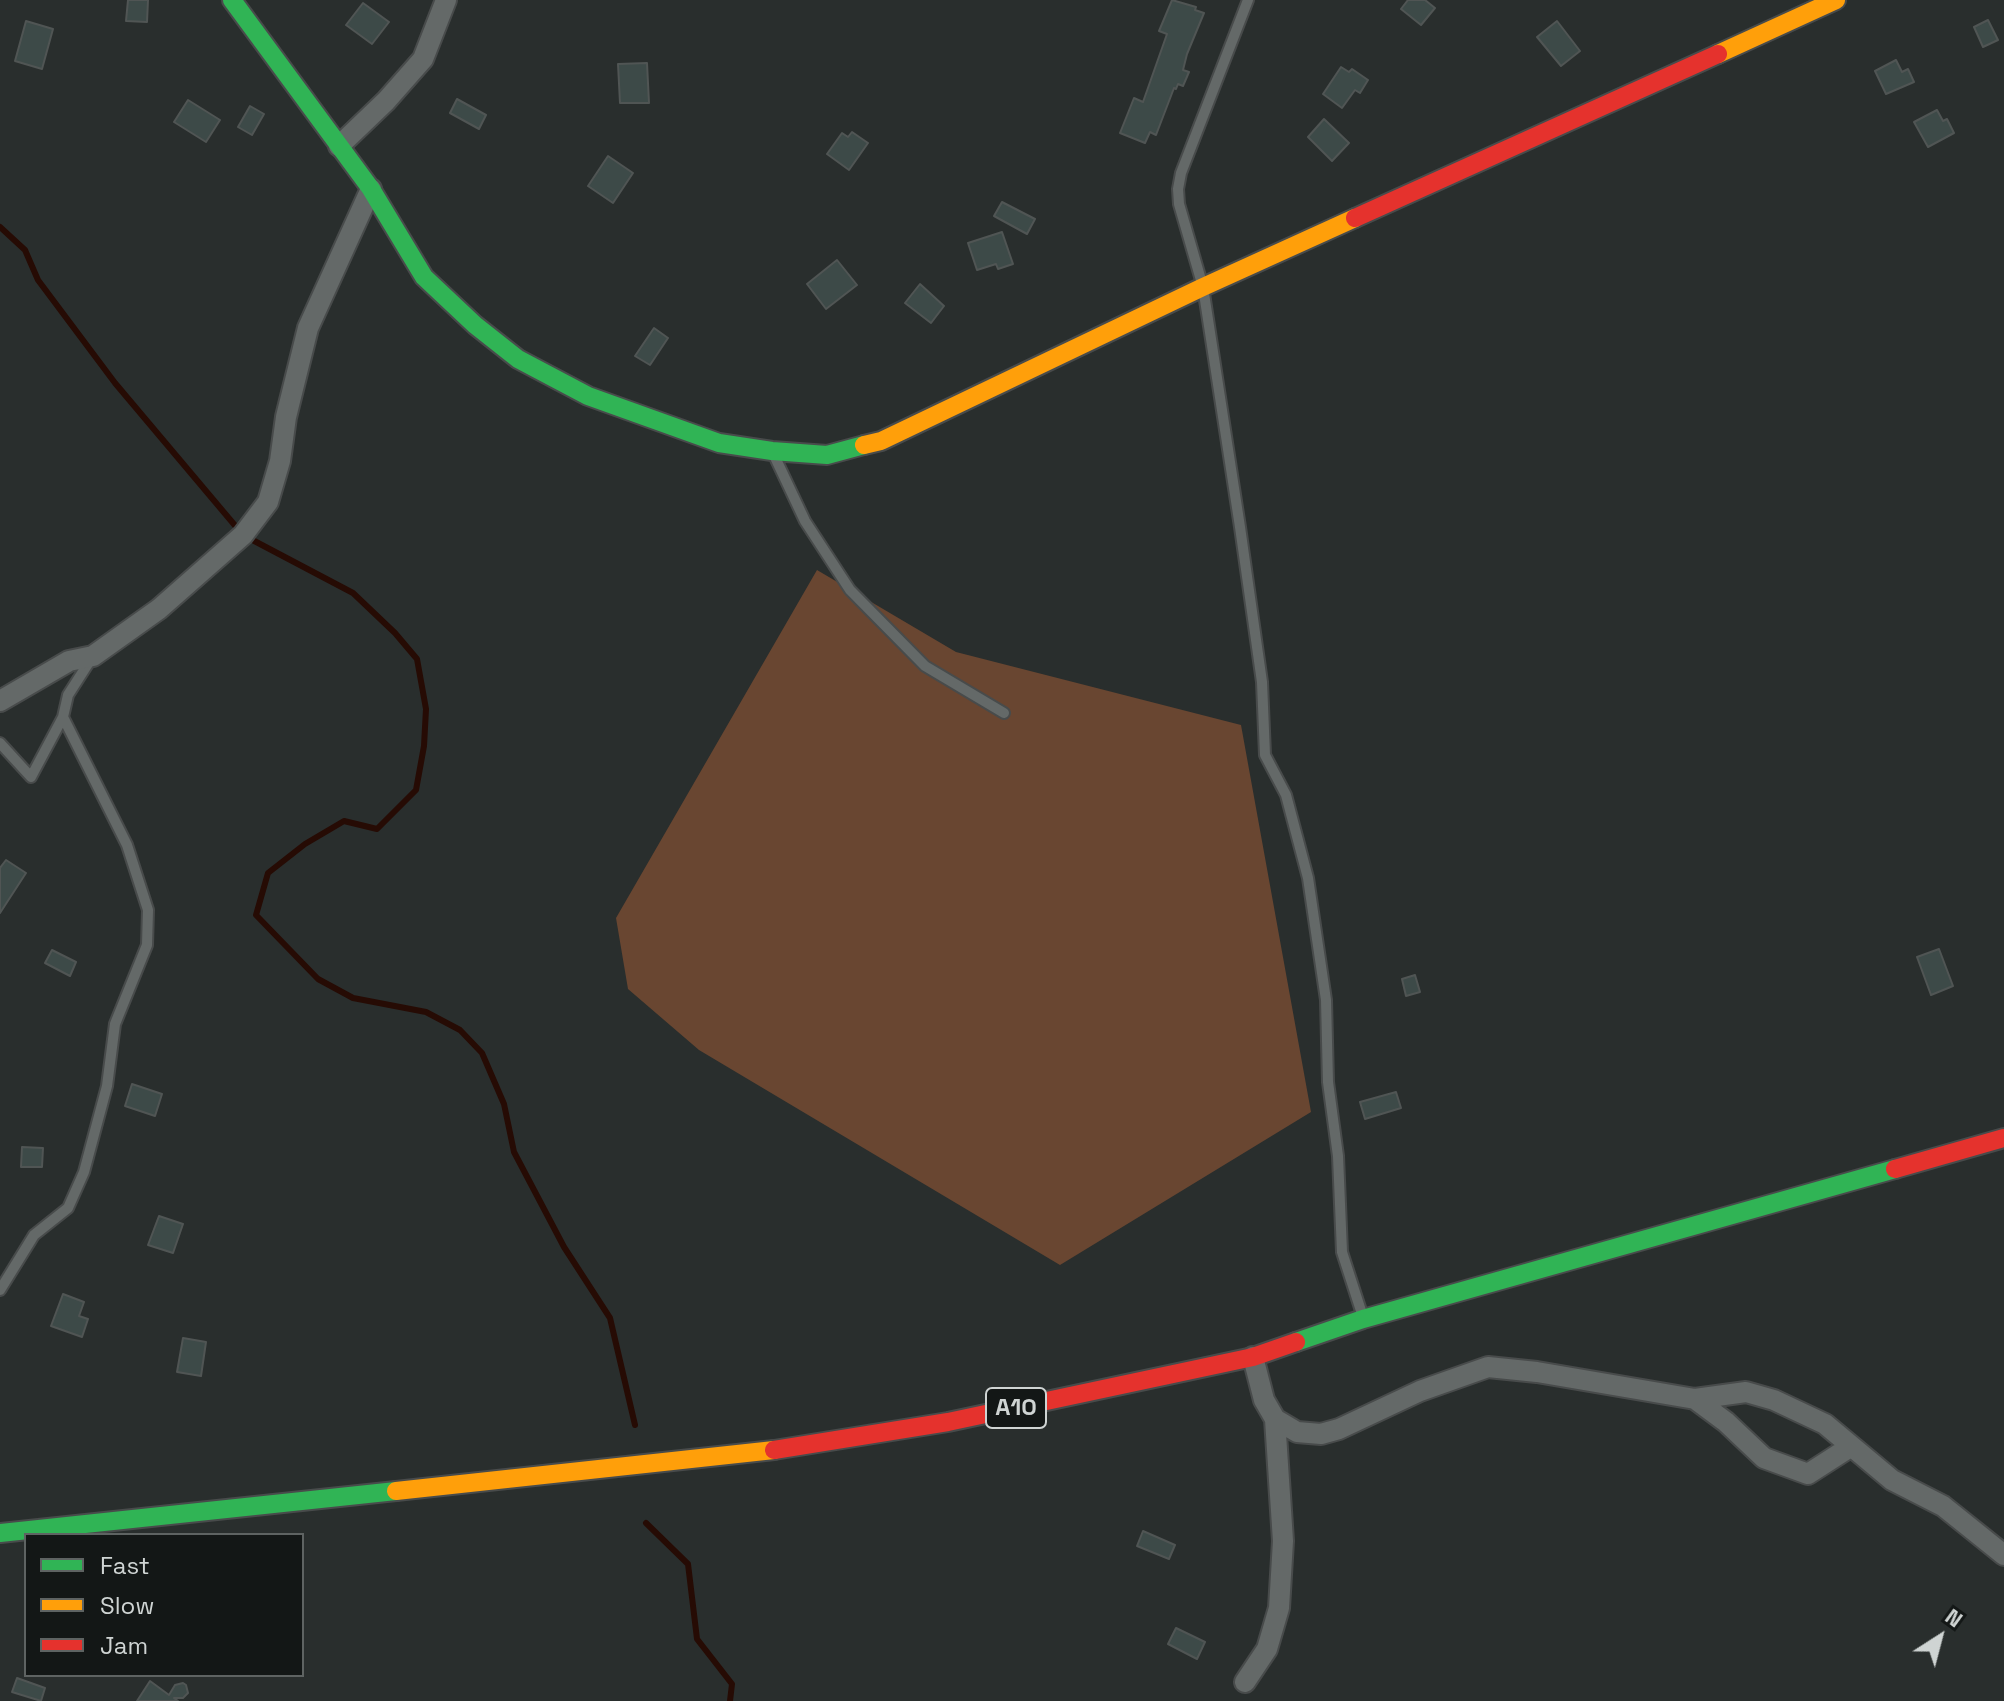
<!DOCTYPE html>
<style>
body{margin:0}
#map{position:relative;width:2004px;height:1701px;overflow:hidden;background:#292e2d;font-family:"Space Grotesk",sans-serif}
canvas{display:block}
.legend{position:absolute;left:24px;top:1533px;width:280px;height:144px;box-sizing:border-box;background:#131716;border:2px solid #5e6362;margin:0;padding:10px 14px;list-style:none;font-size:24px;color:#cfd4d3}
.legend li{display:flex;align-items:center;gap:16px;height:40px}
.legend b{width:40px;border:2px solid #5e6362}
.north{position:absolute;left:1900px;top:1597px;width:80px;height:80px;-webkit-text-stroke:6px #131716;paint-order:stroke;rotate:36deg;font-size:22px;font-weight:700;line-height:32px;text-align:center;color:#cfd4d3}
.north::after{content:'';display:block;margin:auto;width:28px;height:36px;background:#cfd4d3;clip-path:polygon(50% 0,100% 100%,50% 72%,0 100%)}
</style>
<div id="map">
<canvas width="2004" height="1701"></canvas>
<ul class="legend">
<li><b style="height:10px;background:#30b455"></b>Fast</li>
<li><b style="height:10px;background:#ff9f0a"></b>Slow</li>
<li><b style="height:10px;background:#e5322d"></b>Jam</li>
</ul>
<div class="north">N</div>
</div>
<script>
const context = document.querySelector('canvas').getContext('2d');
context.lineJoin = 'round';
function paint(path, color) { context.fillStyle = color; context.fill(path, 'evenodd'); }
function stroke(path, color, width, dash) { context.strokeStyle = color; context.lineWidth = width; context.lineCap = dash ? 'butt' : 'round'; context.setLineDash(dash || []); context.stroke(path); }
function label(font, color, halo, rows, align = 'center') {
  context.font = font + ' "Space Grotesk",sans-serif'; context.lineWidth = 6; context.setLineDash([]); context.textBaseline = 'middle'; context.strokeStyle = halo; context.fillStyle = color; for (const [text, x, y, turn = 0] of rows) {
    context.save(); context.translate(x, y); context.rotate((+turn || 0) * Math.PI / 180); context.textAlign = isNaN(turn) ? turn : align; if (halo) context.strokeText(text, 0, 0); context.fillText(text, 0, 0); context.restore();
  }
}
paint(new Path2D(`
 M817 570 956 652 1241 725 1311 1112 1060 1265 699 1050 628 989 616 918Z`), '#694631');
stroke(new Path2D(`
 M0 227 25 250 38 280 115 383 243 535 353 593 395 633 417 659 426 709 424 746 416 790 377 829 344 821 305 844 268 873 256 915 318 979 353 998 426 1012 460 1030 482 1053 504 1104 514 1152 564 1247 610 1318 635 1425
 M646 1523 688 1564 697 1639 732 1684 730 1701`), '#260b04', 6);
const building = new Path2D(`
 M128 0H148L147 22 126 21Z
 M1172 0 1196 7 1195 10 1204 13 1187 54 1183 70 1189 72 1183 86 1178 84 1176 89 1174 88 1156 135 1150 132 1145 143 1120 133 1134 98 1143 102 1167 34 1159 31Z
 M1408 0H1425L1435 8 1421 25 1401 9Z
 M363 3 389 22 372 44 346 25Z
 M1988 20 1998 40 1983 47 1974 27Z
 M26 21 53 29 42 69 15 61Z
 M1557 21 1580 51 1561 66 1537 37Z
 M1896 60 1902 72 1908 69 1914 82 1886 94 1875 71Z
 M647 63 649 103H620L618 64Z
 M1341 67 1349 72 1352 69 1368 80 1360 93 1355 90 1342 108 1323 94Z
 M457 99 486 115 479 129 450 113Z
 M188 100 220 120 206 142 174 122Z
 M250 106 264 114 252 135 238 127Z
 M1937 110 1943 121 1947 119 1954 133 1928 147 1914 122Z
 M1324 119 1349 143 1332 161 1308 137Z
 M852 132 868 143 849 170 827 154 842 133 848 137Z
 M608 156 633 173 613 203 588 186Z
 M1002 202 1035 219 1027 234 994 216Z
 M1002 232 1013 264 998 269 996 264 977 270 968 243Z
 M837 260 857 285 826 309 807 284Z
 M920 284 944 306 931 323 905 303Z
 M654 328 668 338 650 365 635 356Z
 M6 860 26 873 0 913V868Z
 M1939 949 1953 986 1931 995 1917 957Z
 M52 950 76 962 70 976 45 963Z
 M1415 975 1420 992 1406 996 1402 979Z
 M132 1084 162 1094 155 1116 125 1106Z
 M1396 1092 1401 1108 1365 1119 1360 1102Z
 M22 1147 43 1148 42 1167H21Z
 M159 1216 183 1224 173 1253 148 1245Z
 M63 1294 84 1302 79 1316 88 1319 82 1337 51 1326Z
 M183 1338 206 1342 201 1376 177 1372Z
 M1143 1531 1175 1545 1169 1559 1137 1546Z
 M1176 1628 1205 1642 1197 1659 1168 1644Z
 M17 1678 45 1688 41 1701 12 1692Z
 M150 1681 169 1695 175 1685 183 1683 186 1685 188 1693 183 1698H174L178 1701H137Z`);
paint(building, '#3d4a48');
stroke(building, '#505554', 2);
const lane = new Path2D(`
 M1248 0 1181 173 1178 189 1179 204 1203 287 1240 527 1262 682 1265 755 1286 795 1308 878 1326 1000 1328 1082 1338 1156 1342 1252 1363 1317
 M773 453 805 521 850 590 925 666 1004 713
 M0 743 31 777 63 717 68 695 93 656
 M0 1290 34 1235 68 1208 84 1172 107 1086 115 1024 147 945 148 910 127 845 63 717`);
const street = new Path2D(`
 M339 146 386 101 423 59 446 0
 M0 701 69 661 93 656 159 609 243 535 268 502 280 461 286 417 308 328 371 189
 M1695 1399 1726 1422 1764 1458 1808 1474 1850 1447
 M1275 1419 1297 1432 1321 1434 1339 1429 1420 1391 1488 1367 1537 1372 1695 1399 1746 1392 1774 1400 1825 1424 1892 1480 1943 1506 2004 1555
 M1245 1682 1267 1649 1279 1608 1283 1541 1275 1419 1264 1400 1253 1357`);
const fast = new Path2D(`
 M232 0 371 189 424 277 475 325 518 359 588 396 719 443 772 451 827 455 864 445
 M1296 1342 1363 1319 1895 1169
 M0 1533 396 1491`);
const slow = new Path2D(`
 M1718 54 1836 0
 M864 445 881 441 1203 287 1355 218
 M396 1491 774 1450`);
const jam = new Path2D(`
 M1355 218 1718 54
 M1895 1169 2004 1138
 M774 1450 948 1422 1253 1357 1296 1342`);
stroke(lane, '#484b4b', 14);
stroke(street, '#484b4b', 24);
stroke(fast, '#484b4b', 22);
stroke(slow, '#484b4b', 22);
stroke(jam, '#484b4b', 22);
stroke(lane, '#646968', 10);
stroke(street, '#646968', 20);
stroke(fast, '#30b455', 18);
stroke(slow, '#ff9f0a', 18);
stroke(jam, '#e5322d', 18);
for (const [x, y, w] of [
 [1016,1408,60]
]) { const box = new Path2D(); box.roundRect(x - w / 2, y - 20, w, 40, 6); context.fillStyle = '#131716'; context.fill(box); stroke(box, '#cfd4d3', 2); }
label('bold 24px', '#cfd4d3', null, [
 ["A10",1016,1408]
]);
</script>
